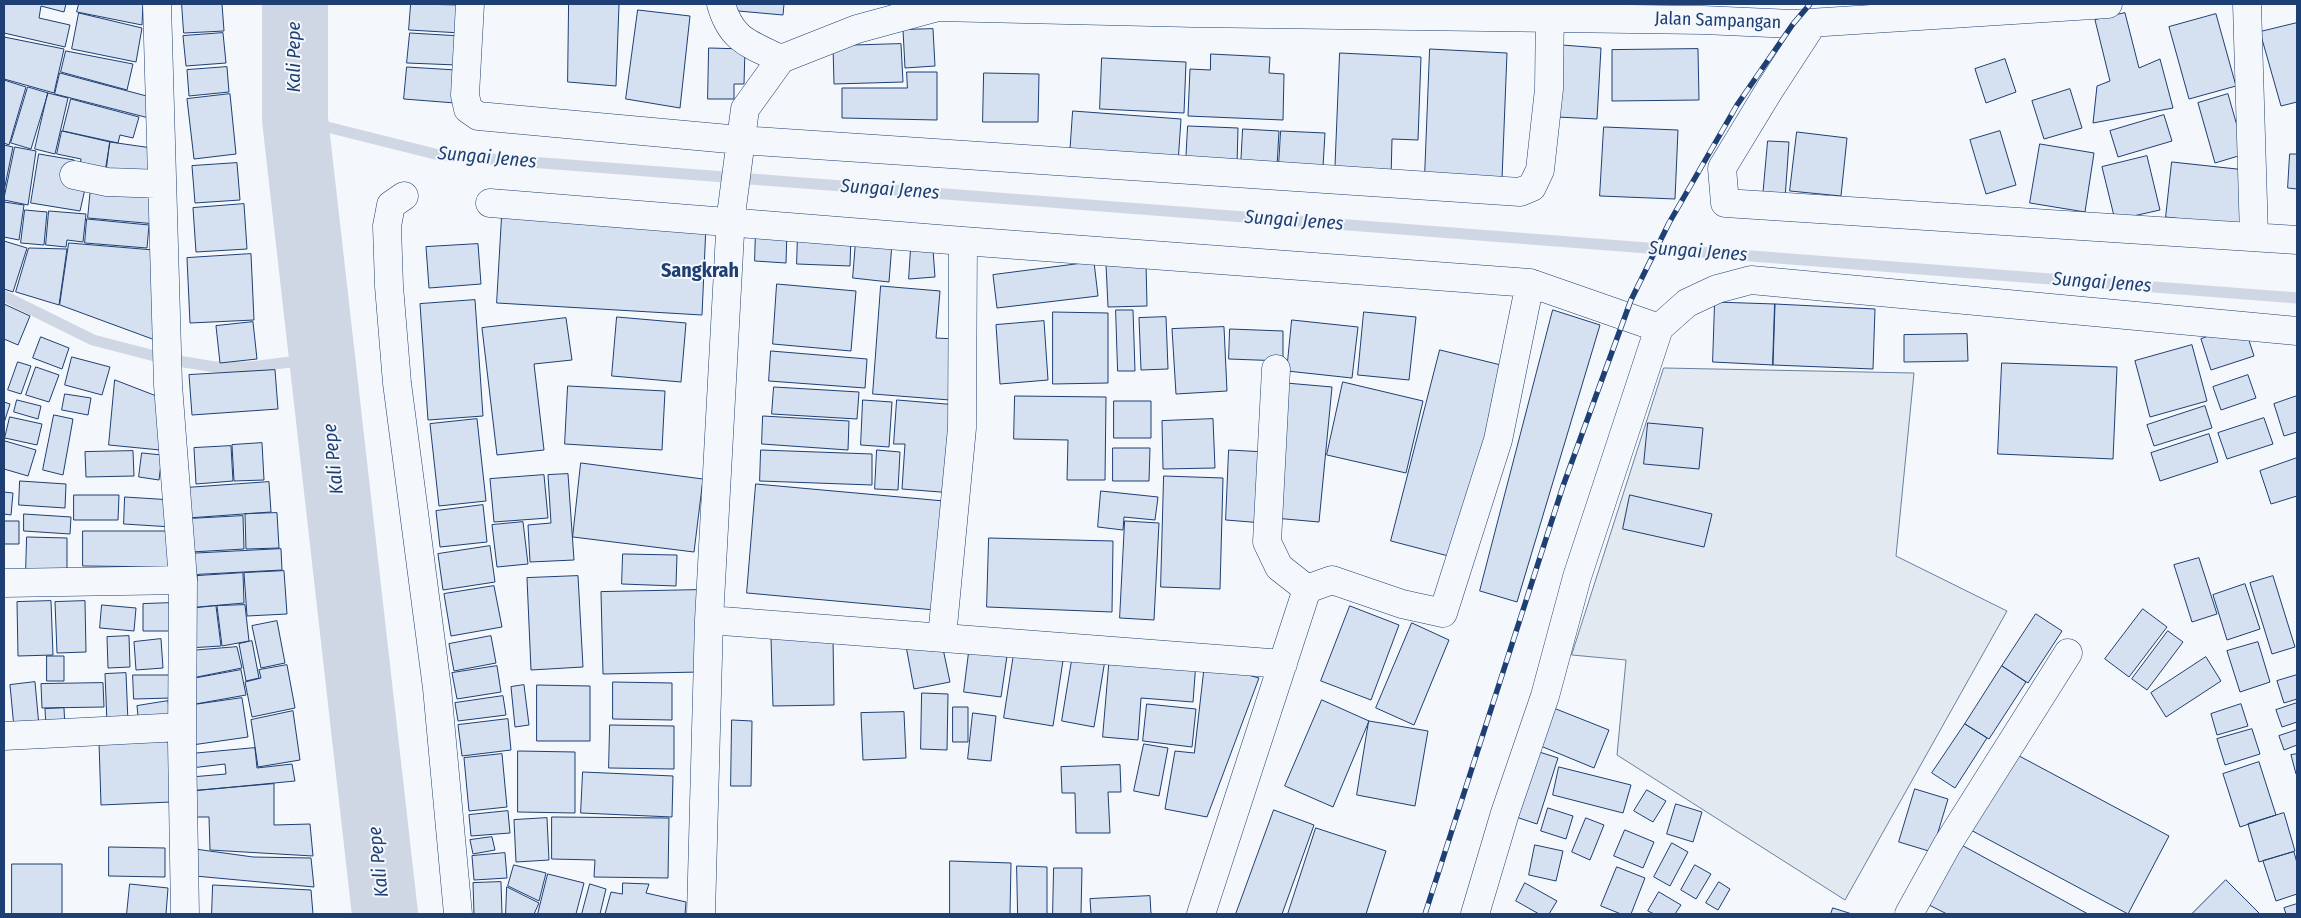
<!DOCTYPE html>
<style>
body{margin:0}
#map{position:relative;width:2301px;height:918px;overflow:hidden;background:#f4f7fb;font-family:"Fira Sans Condensed",sans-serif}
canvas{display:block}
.frame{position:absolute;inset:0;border:5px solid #1d3f73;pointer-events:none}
</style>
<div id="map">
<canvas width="2301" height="918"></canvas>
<div class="frame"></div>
</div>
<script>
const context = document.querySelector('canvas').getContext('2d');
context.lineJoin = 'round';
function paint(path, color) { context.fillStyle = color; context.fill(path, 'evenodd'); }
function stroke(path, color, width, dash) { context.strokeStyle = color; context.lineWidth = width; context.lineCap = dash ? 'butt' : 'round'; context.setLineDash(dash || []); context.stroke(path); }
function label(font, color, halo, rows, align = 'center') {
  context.font = font + ' "Fira Sans Condensed",sans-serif'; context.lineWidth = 4; context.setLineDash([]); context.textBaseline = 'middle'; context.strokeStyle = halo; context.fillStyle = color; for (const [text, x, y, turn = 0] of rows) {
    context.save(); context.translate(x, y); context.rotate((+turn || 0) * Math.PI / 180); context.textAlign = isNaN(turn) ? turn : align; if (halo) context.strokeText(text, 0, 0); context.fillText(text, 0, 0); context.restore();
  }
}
const green = new Path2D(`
 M1664 368 1914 373 1896 556 2007 611 1845 900 1617 755 1626 660 1572 655Z`);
paint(green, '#e3e9f0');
stroke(green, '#687fa3', 1);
stroke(new Path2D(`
 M295 119 439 155 2297 298
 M4 296 93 340 166 359 215 367H251L322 358`), '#cfd7e4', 11);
stroke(new Path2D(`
 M295 4V119L385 914`), '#cfd7e4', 66);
const building = new Path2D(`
 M4 4H66L64 12 41 6 39 18 70 25 65 47 4 33Z
 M79 4H143L142 25 77 12Z
 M182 4H222L224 31 184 33Z
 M411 4 463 5 461 33 409 30Z
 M569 4H619L616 86 568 82Z
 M727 4H784L783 15 727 10Z
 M638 10 690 16 680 108 626 99Z
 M79 13 142 28 136 62 72 49Z
 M2125 13 2139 68 2160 59 2173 108 2093 123 2097 86 2110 81 2095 20Z
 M2216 14 2236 86 2189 99 2169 27Z
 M2297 23V102L2281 106 2260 32Z
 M933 29 935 66 905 68 903 30Z
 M223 33 226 63 186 66 183 36Z
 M410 33 461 36 457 65 407 63Z
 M4 37 64 49 54 93 4 79Z
 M901 44 903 82 834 84 833 46Z
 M1562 45 1601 48 1597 119 1557 117Z
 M709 48 745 49 744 84H734V99H708Z
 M1430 49 1507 53 1502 179 1425 176Z
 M1698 49 1699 100 1612 101V50Z
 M66 51 133 64 127 90 61 72Z
 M1340 53 1421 57 1418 140 1392 139 1391 179 1335 176Z
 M1211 54 1270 57 1269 73 1284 74 1283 120 1188 116 1190 69 1210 70Z
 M1102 58 1186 62 1184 113 1100 109Z
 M2005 59 2016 92 1986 103 1975 69Z
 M227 67 229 92 189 96 187 70Z
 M407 67 456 70 455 103 404 99Z
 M907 72H937V120L842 118V88H907Z
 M60 73 154 98 149 118 55 94Z
 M984 73 1039 74 1038 122H983Z
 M4 80 26 87 9 145 4 143Z
 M28 87 48 93 31 149 11 143Z
 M2070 89 2082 128 2044 139 2032 101Z
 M48 93 68 98 55 154 35 149Z
 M230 94 236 154 194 159 187 99Z
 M2228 94 2245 154 2215 163 2198 103Z
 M71 99 139 117 133 138 120 135 118 143 63 131Z
 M1073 111 1181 119 1178 163 1070 155Z
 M2164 115 2172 141 2118 157 2110 131Z
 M1188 126 1238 128 1237 166 1186 163Z
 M1604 127 1678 130 1675 199 1600 196Z
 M1243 129 1279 131 1277 167 1241 166Z
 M62 131 110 142 104 177 79 174 81 159 57 154Z
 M1281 131 1325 133 1323 167 1279 165Z
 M2000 131 2016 185 1986 194 1970 140Z
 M1797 132 1847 138 1841 196 1790 191Z
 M1768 141 1789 142 1785 199 1763 197Z
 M110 142 159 149V177L106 175Z
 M2040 144 2094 153 2085 212 2030 203Z
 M4 145 13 147 4 191Z
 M15 147 36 151 28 205 4 200Z
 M39 154 74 160 70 177 87 180 80 211 31 203Z
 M2290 154H2297V189L2288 188Z
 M2147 156 2160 210 2115 220 2102 167Z
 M2172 162 2246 170 2240 227 2166 217Z
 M237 163 240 200 195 203 192 166Z
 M91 187 155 190 156 224 88 218Z
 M4 202 24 205 19 240 4 237Z
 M244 204 247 249 196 252 193 208Z
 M25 210 47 212 44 245 21 243Z
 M49 211 86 214 83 242 67 240 66 247 46 245Z
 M502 216 706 225 702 315 497 303Z
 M87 219 149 225 147 248 85 243Z
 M756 228 787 230 786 263 755 261Z
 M798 232 851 235 850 266 797 264Z
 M4 241 27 248 13 292 4 289Z
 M856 241 892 243 889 282 853 278Z
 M69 243 154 250 155 340 60 305Z
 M478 244 481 284 429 288 426 247Z
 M29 248 67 249 59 305 16 292Z
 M911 248 933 250 935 277 909 279Z
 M251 254 254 320 190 323 187 258Z
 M1094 262 1098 296 997 308 993 275Z
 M1146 263 1147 306 1108 307 1106 264Z
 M777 284 856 291 851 351 773 344Z
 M881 286 940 291 936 338 955 339 950 400 873 394Z
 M475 300 483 416 428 420 420 304Z
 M1715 302 1775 304 1773 365 1713 362Z
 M4 304 30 316 18 345 4 339Z
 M1775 304 1875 309 1873 369 1773 365Z
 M1116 310H1133L1135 371H1118Z
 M1553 310 1600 325 1517 602 1480 591Z
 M1053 312 1108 313V383L1053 384Z
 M1364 312 1416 317 1409 380 1358 375Z
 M617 317 686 323 681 382 612 376Z
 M1166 317 1168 369 1141 370 1139 318Z
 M566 318 572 360 534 364 544 450 497 455 482 328Z
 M1292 320 1358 327 1352 378 1287 371Z
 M1044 321 1048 380 1000 384 996 325Z
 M253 322 257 359 220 363 216 326Z
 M2244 325 2254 356 2211 370 2201 339Z
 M1224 327 1227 391 1176 394 1172 329Z
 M1230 329 1283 331V361L1229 359Z
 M1967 334 1968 361 1904 362V335Z
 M41 337 69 348 62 369 33 358Z
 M2192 345 2207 401 2150 417 2135 361Z
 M1440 350 1505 366 1456 558 1391 541Z
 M771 351 867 359 865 388 769 381Z
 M72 357 110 367 102 395 65 385Z
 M18 362 31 366 21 394 8 390Z
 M2002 363 2117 367 2113 459 1998 454Z
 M36 367 59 375 49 402 26 395Z
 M275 370 278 409 192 415 189 375Z
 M2248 375 2256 398 2221 410 2213 387Z
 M115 380 159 397 160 450 109 445Z
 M1343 382 1423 401 1406 473 1327 455Z
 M1286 383 1332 387 1319 522 1274 518Z
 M568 386 665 391 662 450 565 444Z
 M774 387 859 392 857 419 772 414Z
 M65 394 91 398 88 415 62 410Z
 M1015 396 1106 397 1105 480H1067L1068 440 1014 439Z
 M2297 396V432L2284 436 2274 404Z
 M17 400 41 406 38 419 14 412Z
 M863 400 892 402 889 447 861 445Z
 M897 400 958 405 953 493 902 489 905 444H894Z
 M1114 401H1151V438H1114Z
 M4 402 10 404 4 423Z
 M2205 406 2212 428 2154 446 2147 425Z
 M54 415 73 419 63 475 43 470Z
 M763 416 849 421 848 450 762 444Z
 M10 417 42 424 37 445 5 438Z
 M2264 418 2273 444 2227 459 2218 433Z
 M477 419 486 501 439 506 430 424Z
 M1213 419 1215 468 1163 469 1162 421Z
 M1648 423 1703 428 1699 469 1644 464Z
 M2209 434 2218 462 2160 481 2151 453Z
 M5 441 36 450 28 476 4 469Z
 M262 443 264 480 234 481 232 445Z
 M231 446 233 481 196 484 194 448Z
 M1113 448H1150L1149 481H1113Z
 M761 450 872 454V485L760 481Z
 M877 450 900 452 898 490 875 489Z
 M1229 450 1266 452 1263 523 1226 520Z
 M133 451 134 476 86 477 85 452Z
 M142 453 162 455 159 480 139 477Z
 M2297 458V496L2271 504 2260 471Z
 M581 463 703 479 694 552 573 537Z
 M568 474 574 560 530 562 528 525 551 523 548 475Z
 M544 475 548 518 494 522 490 479Z
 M1164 476 1223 478 1220 589 1161 587Z
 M20 481 66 484 65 508 19 505Z
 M269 482 271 512 188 518 185 488Z
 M756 484 944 501 935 610 747 593Z
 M1101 491 1158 497 1155 520 1124 517 1123 530 1098 527Z
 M4 492 13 493 11 515 4 514Z
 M74 495H119L118 520H74Z
 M1630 495 1712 514 1704 547 1623 529Z
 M125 497 173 500 172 527 124 524Z
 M483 505 487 542 440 547 436 511Z
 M277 513 279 548 246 549 245 514Z
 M24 514 71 517 70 534 24 531Z
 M243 516 244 549 191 552 187 519Z
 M4 521H19V544H4Z
 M1125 521 1159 523 1154 620 1120 618Z
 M523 522 528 564 497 567 492 525Z
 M83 531H169V567L83 566Z
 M27 537 67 538V572H26Z
 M989 538 1113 541 1112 612 987 607Z
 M490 546 495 582 443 590 438 554Z
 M281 549 282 570 186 575 185 554Z
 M623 554 677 555 676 586 622 584Z
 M2199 558 2217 614 2192 622 2174 565Z
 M284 571 287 614 247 616 244 573Z
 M243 573 244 603 187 608 186 581H197V576Z
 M578 576 583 667 531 670 527 578Z
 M2273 576 2295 647 2272 654 2250 583Z
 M2245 584 2260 629 2227 640 2213 595Z
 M494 586 502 627 451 636 444 594Z
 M699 590 700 672 603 674 601 592Z
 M51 601 53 655 18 656 17 602Z
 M85 601 86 652 57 653 55 602Z
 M172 603V631H143V604Z
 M102 605 136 608 134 631 100 628Z
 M245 605 249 641 222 646 217 606Z
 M216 606 221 646 188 648 186 609Z
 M1350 606 1399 625 1371 700 1321 681Z
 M2143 609 2167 627 2129 677 2105 659Z
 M2036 614 2062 631 2028 683 2002 666Z
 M277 621 285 663 261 668 252 626Z
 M1412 623 1449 640 1414 725 1376 708Z
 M2168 631 2183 642 2147 690 2132 679Z
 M129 636 130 667 108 668 107 637Z
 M491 636 496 663 454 671 449 644Z
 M833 637 834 705 773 706 771 638Z
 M161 639 163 668 136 670 134 642Z
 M941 639 950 682 914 689 906 646Z
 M252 641 259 678 246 681 239 644Z
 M2258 642 2270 682 2240 692 2227 651Z
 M970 644 1008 649 1001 697 964 692Z
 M237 647 242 668 192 678 189 651Z
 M1015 647 1064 654 1053 726 1004 718Z
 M1073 654 1105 660 1094 727 1062 721Z
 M1110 654 1196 662 1193 702 1141 698 1138 740 1103 737Z
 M47 656H64V681H47Z
 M2206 657 2221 681 2166 717 2151 693Z
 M1205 663 1259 678 1207 817 1165 809 1175 751 1194 753Z
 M287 665 295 708 252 717 245 682 261 678 259 670Z
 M497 666 501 692 457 699 452 673Z
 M2002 666 2026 682 1989 739 1965 724Z
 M241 670 246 695 190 705 186 680Z
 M126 673 128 722 107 723 105 674Z
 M133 675H171L172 698 134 699Z
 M2297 675V699L2284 703 2277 681Z
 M35 682 39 726 14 728 10 685Z
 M613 682 672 683V720L613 719Z
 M103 683 104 707 42 708 41 684Z
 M524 685 529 725 515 727 511 687Z
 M537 685 590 686V741H537Z
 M922 693 948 694 947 750 921 749Z
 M503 696 506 715 458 721 455 703Z
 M242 698 248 737 192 745 186 706Z
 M1322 700 1369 721 1333 807 1285 786Z
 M168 701 171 722 139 726 137 706Z
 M2297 703V722L2282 727 2276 710Z
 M1147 704 1196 709 1192 747 1143 741Z
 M2241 704 2248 726 2217 735 2211 714Z
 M1546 705 1609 730 1594 768 1531 742Z
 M953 707H968V742H953Z
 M64 708 65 728H46L45 709Z
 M293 711 300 760 258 767 251 720Z
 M904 712 906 758 863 760 861 713Z
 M973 713 996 716 991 761 968 759Z
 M508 719 511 750 462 756 458 725Z
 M732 720 752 721 751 786H731Z
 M1369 721 1428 731 1415 806 1357 795Z
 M1965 724 1987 738 1955 788 1932 773Z
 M610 725 674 726V769L609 768Z
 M2252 729 2260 754 2225 765 2217 739Z
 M2297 730V745L2284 750 2279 736Z
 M169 740 171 802 101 805 99 742Z
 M1144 744 1168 748 1159 796 1134 791Z
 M255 748 257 768 292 764 295 781 192 791 191 777 226 774 225 764 191 768 190 754Z
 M1530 749 1558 758 1537 824 1510 815Z
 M2008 750 2169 836 2128 914 1967 828Z
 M518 751 575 752V813L518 812Z
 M502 754 507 807 469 811 464 758Z
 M2297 754V773L2296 774 2291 755Z
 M2259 762 2276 815 2240 827 2223 774Z
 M1120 765 1121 792H1108L1110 833H1076L1075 793H1062L1061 767Z
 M1559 767 1631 785 1623 813 1553 795Z
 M583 772 673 776 672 817 581 813Z
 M274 784V825L310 824 313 856 210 850 209 817H194L193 791Z
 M1915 789 1948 799 1932 852 1899 842Z
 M1647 790 1666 801 1653 822 1634 811Z
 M1676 804 1702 812 1693 842 1667 834Z
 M1548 808 1573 816 1566 839 1541 831Z
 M1274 810 1314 825 1282 914H1236Z
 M508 811 510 833 471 836 469 815Z
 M2284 813 2295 851 2259 862 2248 824Z
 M552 817 669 818 668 878 594 877 595 860 552 859Z
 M547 818 549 860 516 862 514 820Z
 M1586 818 1604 825 1590 860 1572 852Z
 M1316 828 1386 851 1366 914H1288Z
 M1625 830 1654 842 1643 868 1614 856Z
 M492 837 495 850 473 854 470 840Z
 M1956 842 2088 914H1947L1929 905Z
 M1672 843 1688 852 1670 886 1654 877Z
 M1535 845 1563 851 1556 881 1529 875Z
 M109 847 165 848V877L109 876Z
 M195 849 253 857 311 858 314 887 195 876Z
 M2294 852 2297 863V894L2276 901 2263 861Z
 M505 853 507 878 474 880 472 856Z
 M950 861 1011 863 1010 914H950Z
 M12 864H62V914H12Z
 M514 865 546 873 539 901 508 886Z
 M1695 865 1711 874 1696 899 1681 890Z
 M1017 866 1047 867V914H1018Z
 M1617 867 1645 878 1631 914H1621L1601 906Z
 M1054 868H1082L1081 914H1053Z
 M548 874 584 883 576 914H538Z
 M2226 880 2260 914H2192Z
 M501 882 502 914H474L473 883Z
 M1719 882 1730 889 1718 910 1706 903Z
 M623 883 649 884 646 893 686 902 685 914H605L611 892 622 894Z
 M1525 883 1557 901 1549 914H1539L1516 901Z
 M130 884 168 888 166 914H127Z
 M590 884 606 889 600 914H582Z
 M213 885 311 890 313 914H212Z
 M507 887 539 903 534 914H506Z
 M1659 892 1681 905 1675 914H1654L1648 911Z
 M1150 896 1151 914H1091L1090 899Z
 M2297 904V914H2286L2284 908Z
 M1833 908 1852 914H1831Z`);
paint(building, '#d5e0f0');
stroke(building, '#1d3f73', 1);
const minor = new Path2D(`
 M157 4 168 385 183 580 182 742 185 914
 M470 4 465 95 468 109 478 116 740 140 1520 192 1532 187 1540 170 1549 89 1550 4
 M721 4C731 40 749 44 781 59
 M2247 4 2254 236
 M1813 23 1770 89 1722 168 1725 203 2297 240
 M74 175 107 182 162 184
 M404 196 391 205 387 226 389 286 397 383 437 688 458 914
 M490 203 963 241 1530 283 1659 328 1577 577 1545 696 1505 813 1475 914
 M1659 328 1687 303 1717 289 1751 280 2297 331
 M1276 369 1267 542 1279 567 1307 589
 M4 583 183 580
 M1307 589 1332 580 1402 604 1443 613 1498 440 1530 283
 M709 620 1283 664
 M942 637 962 428 963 241
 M4 736 182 727
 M701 914 709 620 731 215 745 109 781 59 857 29 938 7 1193 13 1703 20 1793 24 2108 4
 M1201 914 1307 589
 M1909 914 1947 845 2068 653`);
stroke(minor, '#1d3f73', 29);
stroke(minor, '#f4f7fb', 28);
const rail = new Path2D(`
 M1425 914 1563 486 1631 300 1669 223 1737 105 1793 24 1810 4`);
stroke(rail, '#1d3f73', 5.5);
stroke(rail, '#f4f7fb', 4, [11]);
label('18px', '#1d3f73', '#f4f7fb', [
 ["Jalan Sampangan",1718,21,2]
]);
label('italic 19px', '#1d3f73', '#f4f7fb', [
 ["Kali Pepe",295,57,-90],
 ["Sungai Jenes",487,158,5],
 ["Sungai Jenes",890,190,4],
 ["Sungai Jenes",1294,221,4],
 ["Sungai Jenes",1698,252,4],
 ["Sungai Jenes",2102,283,4],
 ["Kali Pepe",334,459,-96],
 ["Kali Pepe",379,862,-96]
]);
label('bold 20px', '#1d3f73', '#f4f7fb', [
 ["Sangkrah",700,271]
]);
</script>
